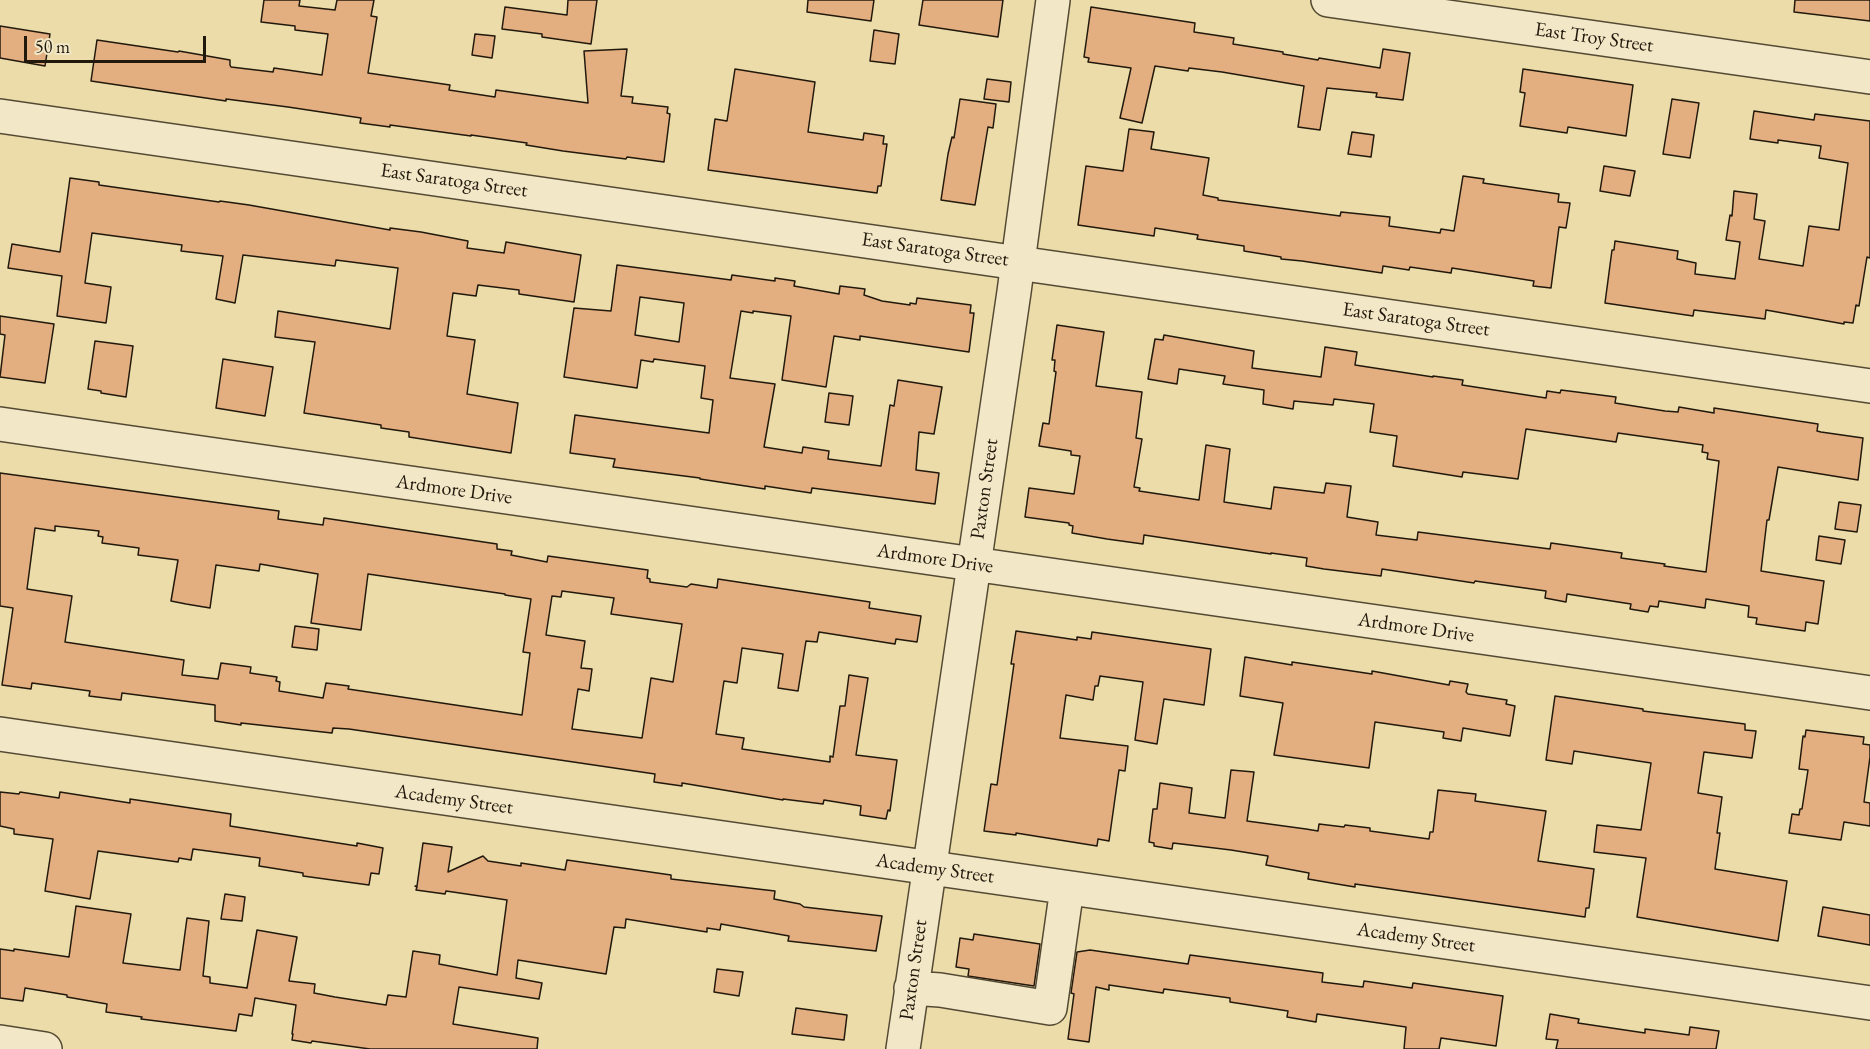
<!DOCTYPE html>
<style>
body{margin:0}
#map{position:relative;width:1870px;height:1049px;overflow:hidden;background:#ebdca9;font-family:"EB Garamond",serif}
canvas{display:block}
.scale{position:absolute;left:24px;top:36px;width:182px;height:27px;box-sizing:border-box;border:3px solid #22190d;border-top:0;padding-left:8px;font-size:18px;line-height:21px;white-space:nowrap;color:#22190d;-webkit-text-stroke:4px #f2e8c7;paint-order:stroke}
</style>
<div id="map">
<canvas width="1870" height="1049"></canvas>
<div class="scale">50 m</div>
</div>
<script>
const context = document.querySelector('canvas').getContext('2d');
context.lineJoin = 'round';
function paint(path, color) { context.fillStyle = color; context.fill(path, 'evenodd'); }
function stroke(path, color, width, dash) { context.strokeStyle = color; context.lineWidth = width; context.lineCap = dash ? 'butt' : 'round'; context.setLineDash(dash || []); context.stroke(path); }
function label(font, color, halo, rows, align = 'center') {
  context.font = font + ' "EB Garamond",serif'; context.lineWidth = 4.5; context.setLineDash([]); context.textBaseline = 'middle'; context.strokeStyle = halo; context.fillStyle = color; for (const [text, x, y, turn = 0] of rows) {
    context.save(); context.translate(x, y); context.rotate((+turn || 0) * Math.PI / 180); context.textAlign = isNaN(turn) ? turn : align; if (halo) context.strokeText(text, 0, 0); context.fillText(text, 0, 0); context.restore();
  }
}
const building = new Path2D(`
 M264 0H300L299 6 335 10 337 0H374L371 16 377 17 368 73 450 85 449 90 495 97 496 90 588 103 584 51 627 49 621 96 633 97 632 103 668 107 667 113 670 114 664 162 627 157 626 159 563 151 526 145 527 143 471 135V136L390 125V127L360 123 361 118 288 107 226 99V101L91 81 97 40 178 52 179 51 230 60V65L231 67 273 72 274 68 322 75 328 34 295 30V26L261 22Z
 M568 0H597L591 44 542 37V34L502 29 505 7 567 15Z
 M808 0H874L871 21 807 12Z
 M923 0H1003L998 37 919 25Z
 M1795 0H1870V21L1794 12Z
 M1091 7 1195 23 1194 32 1234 38 1233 44 1283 52V54L1318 60 1319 58 1380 68 1383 49 1410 53 1403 100 1376 97 1377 93 1327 88 1320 130 1298 127 1304 86 1222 72 1189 68 1188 71 1155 66 1142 123 1120 118 1131 68 1088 62 1089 58 1084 57Z
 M0 26 50 34 45 66 0 58Z
 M874 30 899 34 895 64 870 61Z
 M475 34 495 36 492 58 472 55Z
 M735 69 815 82 808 132 863 140 864 133 884 136 883 144H887L881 186H878L877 193 708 170 715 119 727 121Z
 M1523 69 1633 85 1626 136 1568 127 1567 133 1520 126 1525 93 1520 92Z
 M987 79 1011 82 1009 102 984 99Z
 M960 99 996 104 993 128 988 127 975 205 941 200 948 154 952 137 954 138Z
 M1672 99 1699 103 1690 158 1663 154Z
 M1754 111 1814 120 1815 114 1870 121V258L1867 257 1859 306 1856 305 1853 323 1844 322V324L1766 310 1765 319 1694 310 1693 316 1605 303 1612 250H1614L1615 241 1678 251 1677 259 1696 263 1695 274 1735 279 1740 242 1726 240 1730 215 1732 216 1734 191 1757 194 1754 219 1765 221 1759 259 1803 266 1809 226 1839 230 1848 163 1819 158 1821 146 1778 140V143L1750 139Z
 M1129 129 1154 132 1151 149 1209 158 1203 195 1218 198V200L1340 216 1341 212 1390 217 1389 226 1440 233 1441 229 1454 231 1463 176 1484 179 1483 183 1559 194 1558 202 1570 203 1566 228 1559 227 1551 288 1533 286 1534 281 1452 268 1451 273 1410 267 1409 270 1383 266 1382 273 1302 261 1281 259V257L1244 251V246L1197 239 1198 235 1155 228 1154 236 1078 225 1086 166 1123 171Z
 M1352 132 1374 135 1371 157 1348 154Z
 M1604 166 1635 171 1630 196 1600 191Z
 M70 178 99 182V185L219 202 220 201 249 205 390 230V228L421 232 468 241 467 248 504 253 506 242 581 255 574 302 519 294V290L478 285 476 296 453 293 447 336 475 340 467 394 518 403 511 453 409 437V432L381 428V425L304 413 315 342 275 337 278 311 390 329 398 268 336 260 335 266 243 255 235 303 216 299 223 256 181 251 182 245 92 233 85 283 111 287 106 323 57 316 62 276 8 268 12 244 60 252Z
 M617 265 731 280 732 275 775 281V278L795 281 794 286 839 294 840 286 865 289 864 295 882 301 910 305V303L916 304 917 298 971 305 970 313H974L969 352 860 336V340L834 336 826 387 782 380 791 316 753 311V313L741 311 730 378 775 384 764 447 802 453 803 447 829 451 828 459 881 466 890 405 894 406 898 380 942 387 934 434 919 432 916 470 939 473 935 504 812 488 811 493 765 486V489L700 479V478L613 467 615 459 570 453 575 415 709 433 713 400 701 398 705 366 654 359 653 362 641 360 637 388 564 377 574 308 611 311ZM640 297 684 303 679 342 635 335Z
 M0 316 54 324 45 383 0 377 5 335 0 334Z
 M1057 325 1104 332 1096 386 1142 392 1136 438 1142 439 1134 487 1140 488 1139 491 1199 500 1206 445 1230 449 1224 502 1271 509 1274 487 1324 493 1326 483 1351 486 1347 517 1378 522 1376 535 1417 540 1418 532 1550 549 1551 543 1622 553 1621 558 1665 564 1664 566 1706 572 1719 461 1707 459 1708 453 1702 452 1703 445 1618 433 1616 442 1526 429 1518 479 1463 472 1462 477 1393 466 1397 436 1370 432 1374 404 1334 399 1333 405 1294 401 1293 409 1263 404 1264 390 1223 384 1225 376 1179 369 1177 384 1148 379 1155 339 1163 340 1164 335 1254 351 1252 368 1321 377 1325 347 1357 352 1355 365 1433 377V376L1463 380 1462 385 1546 398 1547 391 1560 393 1561 390 1616 397 1615 403 1665 411 1678 412 1679 407 1714 413V408L1818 424 1817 431 1821 432 1863 438 1858 480 1778 467 1769 520H1767L1761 571 1824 581 1818 624 1806 622 1805 631 1756 624 1757 618 1748 617 1749 606 1706 599 1705 608 1659 601 1658 607 1650 606 1648 612 1630 609 1631 604 1567 594 1566 602 1545 598 1546 591 1475 581 1474 583 1382 569 1381 576 1324 569 1306 566 1307 558 1271 553V554L1144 535 1143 544 1107 539 1072 533 1073 526 1069 525V523L1025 517 1029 488 1074 494 1080 456 1071 455V451L1039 446 1043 423 1049 424 1056 372 1054 371 1055 360H1052Z
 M95 341 133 346 126 397 101 393V391L88 389Z
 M223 359 273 367 265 416 216 408Z
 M829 393 853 396 849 425 825 422Z
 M0 473 279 511 278 519 323 525 324 518 497 544V549L512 551 511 555 547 562 548 556 648 570 647 578 650 579V582L687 587 691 584 717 588 718 579 870 602 869 608 921 616 917 642 896 639 895 644 819 632 817 642 806 641 798 691 778 688 783 654 742 648 737 683 724 681 716 734 744 738 742 749 830 762V756L833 757 840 706H845L849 675 868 678 856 755 897 760 890 811 888 810 886 819 860 815 861 806 824 800 823 804 783 799V800L682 783V786L654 782 655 774 349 729 333 728 332 733 241 723V725L215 721V705L122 693 121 700 89 696 90 691 32 683 31 689 2 685 13 608 0 606ZM55 526 99 531 98 536 103 537 102 543 139 548 138 555 178 560 171 601 186 604 210 608 216 565 259 571 260 564 318 574 311 623 361 630 368 574 505 594V595L531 599 523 652 530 653 522 715 348 689 349 686 326 683 323 698 279 691 280 682 276 681 277 677 250 673 251 667 221 663 218 679 182 675 184 660 65 642 72 596 27 589 35 528 55 531ZM562 591 614 598 611 614 682 624 673 682 651 678 642 738 572 729 578 689 589 691 592 669 581 668 585 641 546 635 552 596 561 597Z
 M1839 502 1861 505 1857 532 1835 529Z
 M1819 536 1845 540 1841 564 1816 560Z
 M295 626 319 629 317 650 292 647Z
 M1016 631 1077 640V637L1091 639 1092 632 1211 649 1204 705 1164 699 1157 744 1135 740 1143 682 1100 676 1098 686H1095L1093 700 1066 695 1060 738 1128 746 1125 771 1119 770 1109 841 1098 839 1097 846 1016 833V835L984 831 991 784 997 785 1014 664H1011Z
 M1245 657 1292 665V662L1372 674V671L1449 685 1450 681 1468 684 1466 692 1468 694 1507 700 1506 704 1515 706 1510 736 1463 728 1461 741 1443 738 1444 732 1375 722 1369 768 1274 755 1283 703 1240 696Z
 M1555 696 1643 709V711L1745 724V730L1756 731 1752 758 1704 752 1698 793 1722 797 1717 833H1720L1715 869 1787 881 1778 941 1637 917 1646 858 1594 852 1597 825 1641 830 1651 763 1574 751 1572 764 1546 760Z
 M1806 730 1864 737 1863 744 1870 745V757L1864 802 1870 803V826L1844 822 1841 840 1789 833 1792 814 1799 815 1800 809H1802L1808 770 1799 769 1803 736 1805 737Z
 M1231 770 1254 772 1247 821 1306 829 1318 831 1319 824 1344 827 1345 825 1370 828V831L1429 839 1430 832H1433L1438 790 1476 794 1475 801 1546 811 1538 861 1594 869 1589 908H1586L1585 917 1355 884V887L1337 884 1308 879 1309 873 1266 865 1268 856 1231 850 1173 843 1172 849 1154 846V843L1149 842 1153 809H1157L1160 783 1192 788 1189 813 1225 818Z
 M0 792 19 794 20 792 59 798 60 792 130 803V799L231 814 230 826 357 846V843L383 848 379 874 371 873 369 885 303 876V873L259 866 260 858 193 849 191 860 179 858 178 862 98 851 90 899 45 891 53 839 14 834V829L0 826Z
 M423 843 452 847 448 872 483 856 488 861 521 866V863L565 870 567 860 671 875V879L775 891 774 899 800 904 804 907 882 916 876 951 788 941 789 936 721 924 720 930 707 928V932L626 919 625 928 614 927 606 974 518 960 516 978 542 983 539 999 459 987 453 1024 538 1038 537 1049H370L312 1041 311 1043 292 1040 293 1034H292L296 1005 255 998 252 1016 239 1014 236 1031 141 1019 142 1017 106 1012 107 1004 67 997V995L25 988 23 1001 0 998V949L14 951V949L69 957 76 906 131 914 123 963 180 970 187 918 209 921 203 976 210 977V983L247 988 257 930 297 937 289 981 315 984 314 993 335 997 386 1005 388 995 406 997 413 951 440 955 439 964 497 975 507 900 446 891 445 894 416 890 417 887 415 886H417Z
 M225 894 245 897 242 921 221 919Z
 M1823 907 1870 915V945L1818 936Z
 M974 934 1040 944 1034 986 968 976 969 969 956 967 960 938 973 940Z
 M1090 950 1188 964 1190 955 1323 973 1322 982 1363 987 1364 981 1412 988 1413 983 1503 996 1496 1046 1441 1038 1439 1049H1404L1406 1027 1317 1014 1316 1022 1287 1017 1288 1011 1230 1002V998L1164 989 1163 993 1109 985V990L1096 987 1089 1042 1068 1039 1074 994 1071 993 1077 952Z
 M717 969 743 972 739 996 714 992Z
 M796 1008 847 1015 844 1040 792 1034Z
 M1550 1014 1579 1019 1578 1023 1645 1033V1029L1689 1035 1690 1027 1719 1031 1716 1049H1556L1558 1040 1546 1039Z`);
paint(building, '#e3ae80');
stroke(building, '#22190d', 1.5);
const minor = new Path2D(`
 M1328 0 1870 77
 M0 116 1870 386
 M0 424 1870 693
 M0 734 1870 1003
 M911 988 940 990 1050 1008 1067 888
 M0 1042 45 1049
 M903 1049 1014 292 1053 0`);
stroke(minor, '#544a34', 36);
stroke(minor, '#f2e8c7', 33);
label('20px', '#22190d', '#f2e8c7', [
 ["East Troy Street",1594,38,8],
 ["East Saratoga Street",454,181,8],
 ["East Saratoga Street",935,250,8],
 ["East Saratoga Street",1416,320,8],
 ["Paxton Street",985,489,-82],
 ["Ardmore Drive",454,490,8],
 ["Ardmore Drive",935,559,8],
 ["Ardmore Drive",1416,628,8],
 ["Academy Street",454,800,8],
 ["Academy Street",935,869,8],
 ["Academy Street",1416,938,8],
 ["Paxton Street",914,970,-82]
]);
</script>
